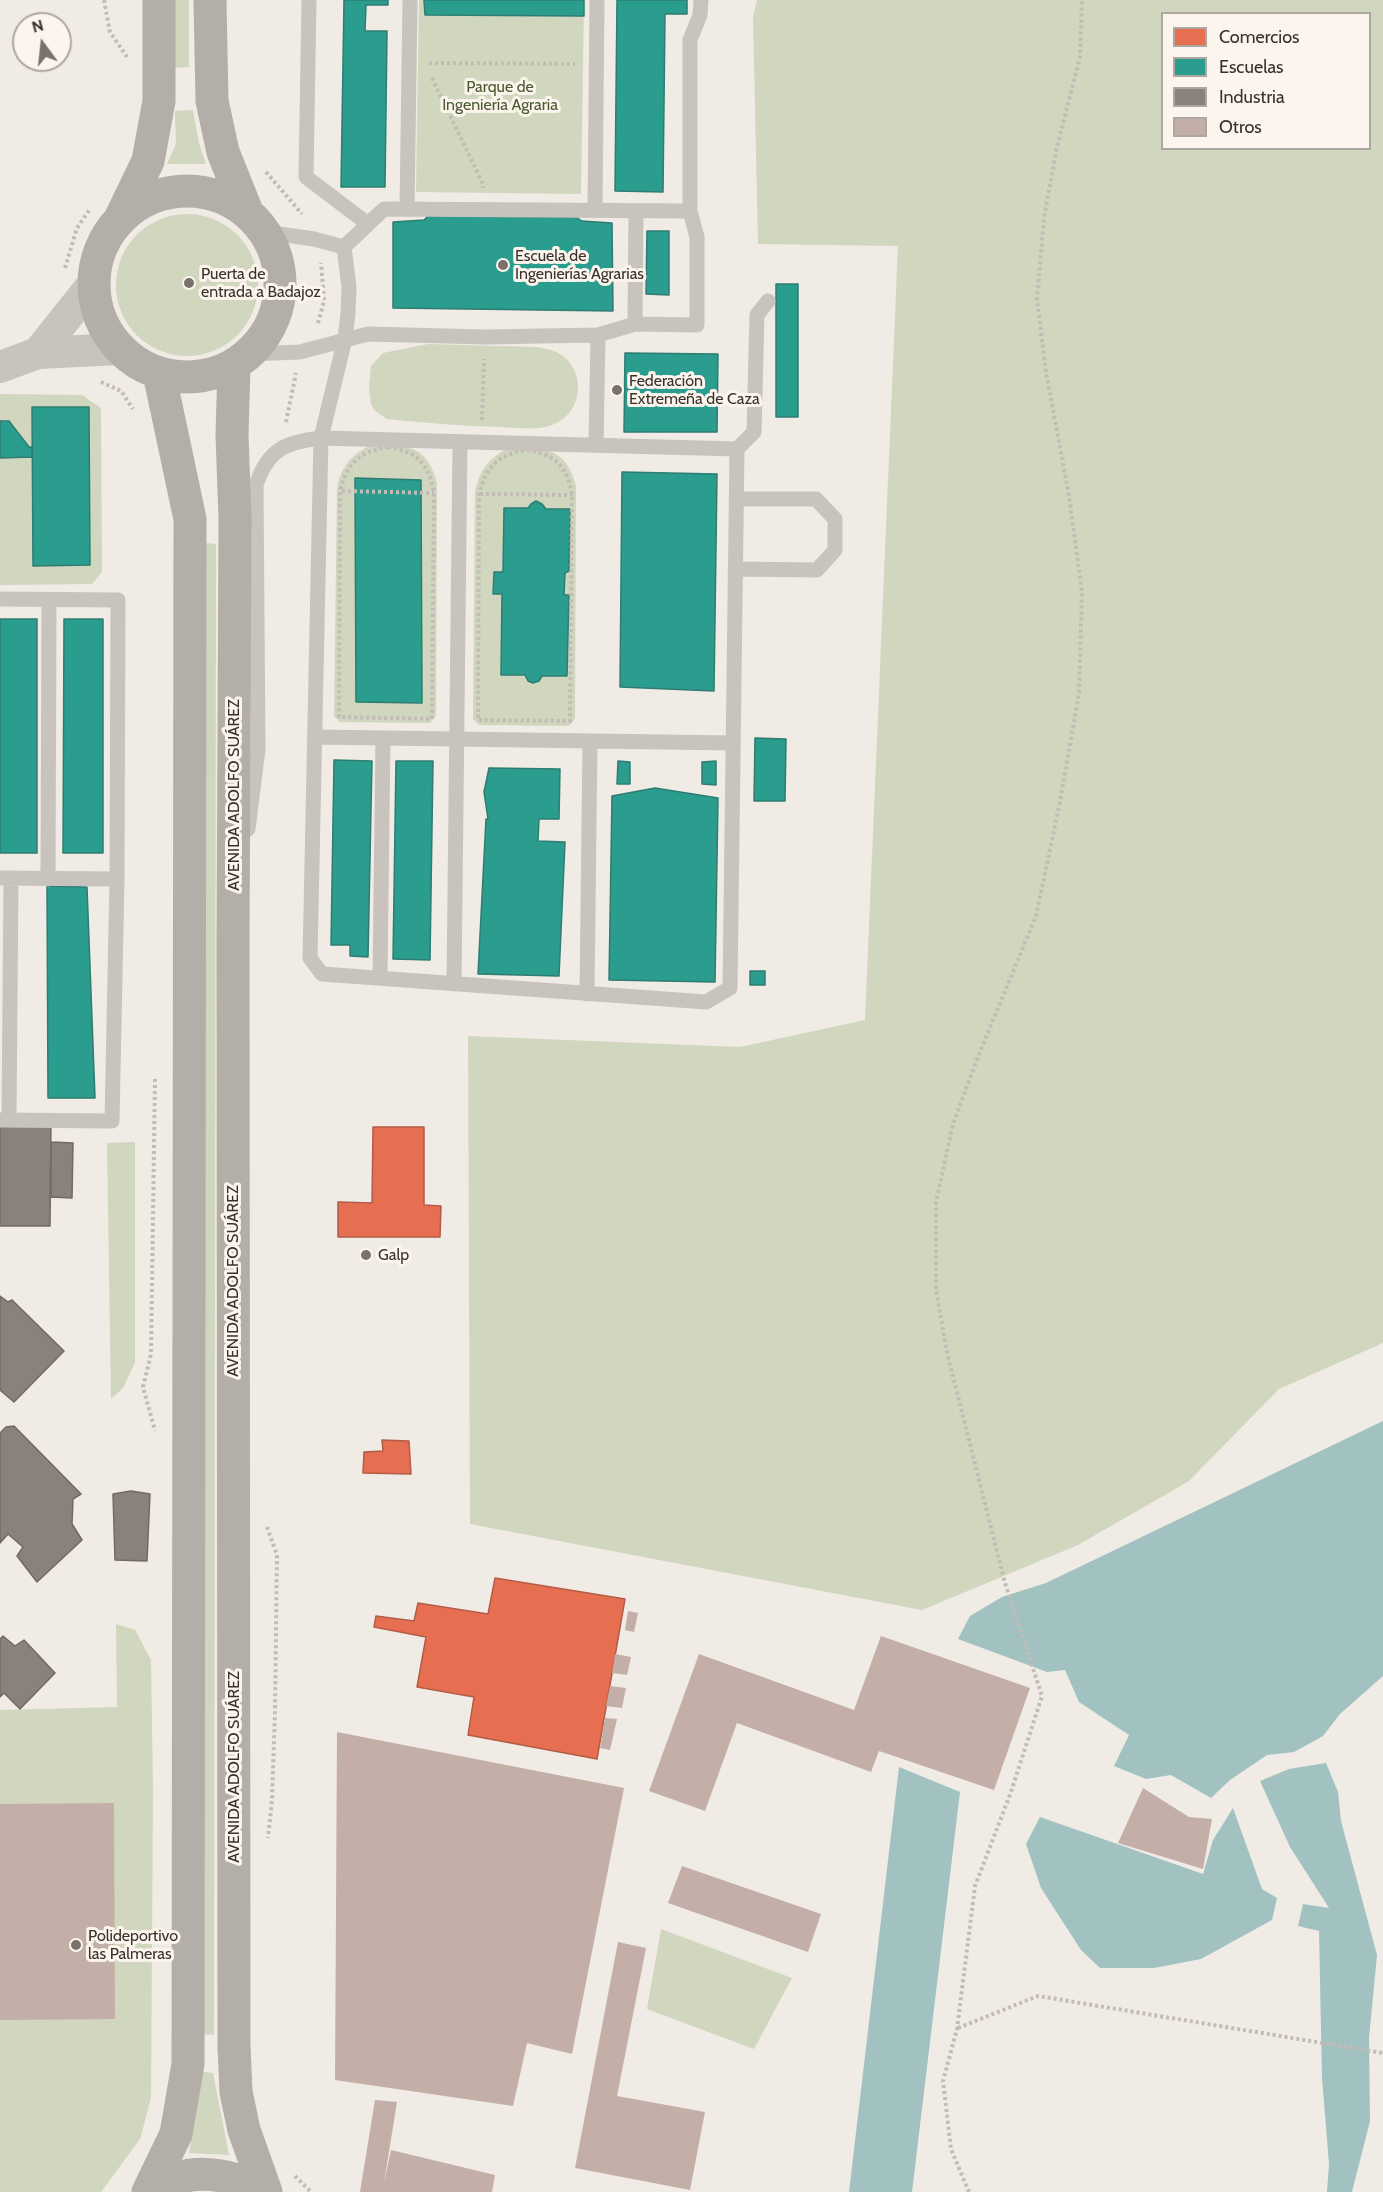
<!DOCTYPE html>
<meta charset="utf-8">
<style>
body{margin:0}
#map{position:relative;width:1383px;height:2192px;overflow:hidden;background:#f0ebe5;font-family:Cabin,sans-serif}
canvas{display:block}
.legend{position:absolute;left:1161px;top:12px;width:210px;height:138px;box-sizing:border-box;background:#fbf5ee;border:2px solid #aea6a0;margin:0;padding:8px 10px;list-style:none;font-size:18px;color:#3b302b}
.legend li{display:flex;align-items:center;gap:12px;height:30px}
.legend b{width:30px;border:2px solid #aea6a0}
.north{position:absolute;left:12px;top:12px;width:60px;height:60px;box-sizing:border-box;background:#fbf5ee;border:2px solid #aea6a0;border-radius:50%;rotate:345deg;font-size:16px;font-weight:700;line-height:24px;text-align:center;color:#3b302b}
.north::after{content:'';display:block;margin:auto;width:21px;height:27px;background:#7a716c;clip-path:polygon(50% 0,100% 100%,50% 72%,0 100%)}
</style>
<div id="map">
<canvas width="1383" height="2192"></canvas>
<ul class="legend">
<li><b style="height:16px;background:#e76f51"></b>Comercios</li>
<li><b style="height:16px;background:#2a9d8f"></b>Escuelas</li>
<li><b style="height:16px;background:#8a817c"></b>Industria</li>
<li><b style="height:16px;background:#c3afa7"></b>Otros</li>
</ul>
<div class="north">N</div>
</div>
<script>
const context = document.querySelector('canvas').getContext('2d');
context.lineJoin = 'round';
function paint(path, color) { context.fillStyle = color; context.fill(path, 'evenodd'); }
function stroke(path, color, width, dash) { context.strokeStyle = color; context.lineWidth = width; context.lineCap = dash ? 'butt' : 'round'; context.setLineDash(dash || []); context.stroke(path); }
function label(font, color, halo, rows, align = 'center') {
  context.font = font + ' Cabin,sans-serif'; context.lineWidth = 6; context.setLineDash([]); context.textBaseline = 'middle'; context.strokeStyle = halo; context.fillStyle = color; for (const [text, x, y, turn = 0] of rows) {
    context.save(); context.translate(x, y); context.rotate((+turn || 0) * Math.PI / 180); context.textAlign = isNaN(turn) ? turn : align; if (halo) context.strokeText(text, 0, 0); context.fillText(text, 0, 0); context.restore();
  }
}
paint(new Path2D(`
 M174 0H189V67L174 68Z
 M419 0H584L581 194 416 192Z
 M757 0H1383V1343L1279 1389 1189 1481 1078 1545 922 1610 470 1524 468 1036 740 1047 865 1020 898 246 758 244 753 17ZM1162 14H1370V148H1162Z
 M193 110 199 143 206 164H167L176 144 175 111Z
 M116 285a71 71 0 1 1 142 0a71 71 0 1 1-142 0Z
 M428 344 537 347C547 349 555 350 563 356 588 376 581 417 549 426 535 430 518 428 503 427 464 426 426 423 387 419L374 410 371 404 369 386 371 366 383 353Z
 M0 394 82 395 101 408 102 572 92 584 0 585Z
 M372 445C406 445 427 444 437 483L436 716 430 723 340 722 334 716 337 489C340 468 352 453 372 445Z
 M510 447C544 448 566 447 576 486L575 719 569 726 479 725 473 719 475 492C479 470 490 457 510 447Z
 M205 543 216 544 214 2035 204 2034Z
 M135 1142V1363L123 1388 111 1399 107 1143Z
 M116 1624 135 1630 151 1660 153 1790 151 2098 140 2139 101 2192H0V1710L117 1707Z
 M661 1929 792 1978 754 2049 647 2009Z
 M202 2072 213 2073 229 2155 189 2153Z`), '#d1d6bf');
paint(new Path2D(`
 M1383 1421V1676L1340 1714 1323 1736 1294 1752 1267 1755 1230 1780 1211 1798 1171 1775 1146 1779 1114 1766 1129 1735 1079 1702 1065 1670 1047 1672 958 1639 970 1616 1002 1597 1046 1583Z
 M1326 1763 1338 1792 1341 1821 1377 1955 1369 2038 1370 2121 1352 2192H1327L1329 2164 1322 2078 1319 1931 1298 1926 1303 1904 1329 1908 1290 1847 1260 1781 1289 1769Z
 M899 1767 960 1792 912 2192H849Z
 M1233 1808 1262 1889 1277 1898 1272 1920 1201 1959 1154 1968H1100L1081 1950 1041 1888 1026 1844 1040 1817 1203 1874 1213 1840Z`), '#a1c2c1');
const shops = new Path2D(`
 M373 1127H424V1205L441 1206 440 1237H338V1202L372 1203Z
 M382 1440 409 1441 411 1474 363 1473 364 1452 383 1451Z
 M495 1578 625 1599 597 1759 468 1735 474 1697 417 1687 426 1637 374 1627 376 1616 414 1621 418 1603 488 1614Z`);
paint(shops, '#e76f51');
stroke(shops, '#b35c46', 1.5);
const schools = new Path2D(`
 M344 0H388V5H366L365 31H387L385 187H341Z
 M424 0H584V16L425 15Z
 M617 0H687V14H665L663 192 615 191Z
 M428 216 576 217 582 221 612 223 613 311 393 308V222L424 220Z
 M647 231H669V295L646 294Z
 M776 284H798V417H776Z
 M625 353 718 354 717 432H624Z
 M32 407H89L90 565 33 566Z
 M0 421H9L29 447H32V457L0 458Z
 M622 472 717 474 714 691 620 687Z
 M355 478 421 480 422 703 356 702Z
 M536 501 542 504 546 509H570L569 571 565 573 564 595H569L567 676H542L539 681 533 683 528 681 525 675H501L502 594H493L494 572H503L504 508H528L531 504Z
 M0 619H37V853H0Z
 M64 619H103V853H63Z
 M755 738 786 739 785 801H754Z
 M334 760 372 761 368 957 350 956V945H331Z
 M396 761H433L430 960 393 959Z
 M618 761 630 762V784H617Z
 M716 761V785L702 784V762Z
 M489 768 560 769 559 819H539L538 841 565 842 559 976 478 974 486 819H488L484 792Z
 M655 788 718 798 715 982 609 980 612 796Z
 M47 886 87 887 95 1098H48Z
 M750 971H765V985H750Z`);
paint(schools, '#2a9d8f');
stroke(schools, '#2f7c71', 1.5);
const industry = new Path2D(`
 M0 1121H51L50 1226H0Z
 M51 1142 73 1143 72 1198 51 1197Z
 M0 1296 8 1302 12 1300 64 1351 14 1402 0 1390Z
 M14 1426 81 1494 73 1499 72 1524 82 1540 37 1582 17 1556 23 1547 8 1534 0 1543V1433L6 1427Z
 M131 1491 150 1494 147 1561 115 1560 113 1494Z
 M3 1636 15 1646 24 1640 55 1673 20 1709 4 1693 0 1697V1639Z`);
paint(industry, '#8a817c');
stroke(industry, '#726964', 1.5);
paint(new Path2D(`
 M628 1611 638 1613 634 1632 625 1630Z
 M881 1636 1030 1688 994 1790 879 1751 871 1772 737 1723 705 1811 649 1791 699 1654 854 1710Z
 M615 1654 631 1657 627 1675 612 1673Z
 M610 1686 626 1688 622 1708 606 1706Z
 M605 1718 617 1719 610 1750 600 1748Z
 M337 1732 624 1788 572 2054 527 2043 513 2106 335 2080Z
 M1143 1788 1189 1817 1212 1819 1203 1869 1118 1843Z
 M114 1803 115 2019 0 2020V1804Z
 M682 1866 821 1914 808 1952 668 1903Z
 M618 1942 646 1948 617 2096 705 2112 690 2190 575 2168Z
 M375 2100 397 2102 384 2183 391 2150 495 2175 492 2192H360Z`), '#c3afa7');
stroke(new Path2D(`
 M104 0 110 32 127 57
 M429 63 575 64
 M432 78 483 184V188
 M266 172 302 214
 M65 268 77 228 90 209
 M318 323 324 301 321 263
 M101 382 121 391 133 409
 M482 420 484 359
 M286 422 296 373
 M388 447C417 451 429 464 434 493L432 719 339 717 340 491C347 463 360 451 388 447Z
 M527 450C555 454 568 467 572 495L570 721 478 720 479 494C486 466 499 454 527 450Z
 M342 491 434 493
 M480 494 572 495
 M155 1079 151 1354 143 1387 155 1431
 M267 1527 277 1555 275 1711 272 1800 268 1838
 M958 2028 1038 1996 1383 2053
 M295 2176 311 2192
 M969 2192 951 2149 943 2081 957 2029 975 1886 1011 1792 1042 1696 1005 1583 948 1357 936 1290V1202L953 1124 979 1054 1036 916 1058 812 1079 694 1082 592 1069 496 1046 372 1037 299 1044 218 1057 147 1080 57 1082 0`), '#c2bbb6', 4, [3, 3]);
stroke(new Path2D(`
 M309 0 306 177 368 224
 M407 209 410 0
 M595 211 597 0
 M265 232 314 239 344 247 384 209 690 211
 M344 247 349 287 348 313 345 339 321 438 310 958 322 974 706 1002 730 988 737 449 754 432 757 315 768 301
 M635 324 636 211
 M249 354 300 352 368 334 485 337 598 335 635 324 697 325V237L690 211V40L700 15 701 0
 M596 445 598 335
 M735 569 817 570 835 550V519L816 499H736
 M0 599 118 600 117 879 112 1121 0 1120
 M315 737 733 743
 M248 829 258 749 256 485C268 449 286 442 321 438L737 449
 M0 878 117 879
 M48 879 49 600
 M380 978 383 738
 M454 984 460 442
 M587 994 590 742
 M9 1120 11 878`), '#c9c3be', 15);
stroke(new Path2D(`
 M38 353 93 284
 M0 367 38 353 120 349`), '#c9c3be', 32);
stroke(new Path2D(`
 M210 0 212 101 223 152 247 212
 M94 284a93 93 0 1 1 186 0a93 93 0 1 1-186 0Z
 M120 219 148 161 159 101V0
 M234 365 232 435 235 518 233 940 234 2046 236 2092 244 2130 266 2192
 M149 2190 176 2134 188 2064 190 519 159 373
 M148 2192C184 2167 226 2170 263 2192`), '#b4aea8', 33);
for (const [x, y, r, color] of [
 [503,265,6,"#7a716c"],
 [189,283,6,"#7a716c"],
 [617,390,6,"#7a716c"],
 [366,1255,6,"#7a716c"],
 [76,1945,6,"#7a716c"]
]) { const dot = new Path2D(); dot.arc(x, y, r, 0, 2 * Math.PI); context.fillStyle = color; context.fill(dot); stroke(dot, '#fbf5ee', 2); }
label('16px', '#4a5a2e', '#fbf5ee', [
 ["Parque de",500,87],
 ["Ingeniería Agraria",500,105]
]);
label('16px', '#3b302b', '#fbf5ee', [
 ["Escuela de",515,256],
 ["Ingenierías Agrarias",515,274],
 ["Puerta de",201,274],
 ["entrada a Badajoz",201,292],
 ["Federación",629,381],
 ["Extremeña de Caza",629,399],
 ["Galp",378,1255],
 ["Polideportivo",88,1936],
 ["las Palmeras",88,1954]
], 'left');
label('16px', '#3b302b', '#fbf5ee', [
 ["AVENIDA ADOLFO SUÁREZ",234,795,-90],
 ["AVENIDA ADOLFO SUÁREZ",233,1281,-90],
 ["AVENIDA ADOLFO SUÁREZ",234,1767,-90]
]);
</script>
